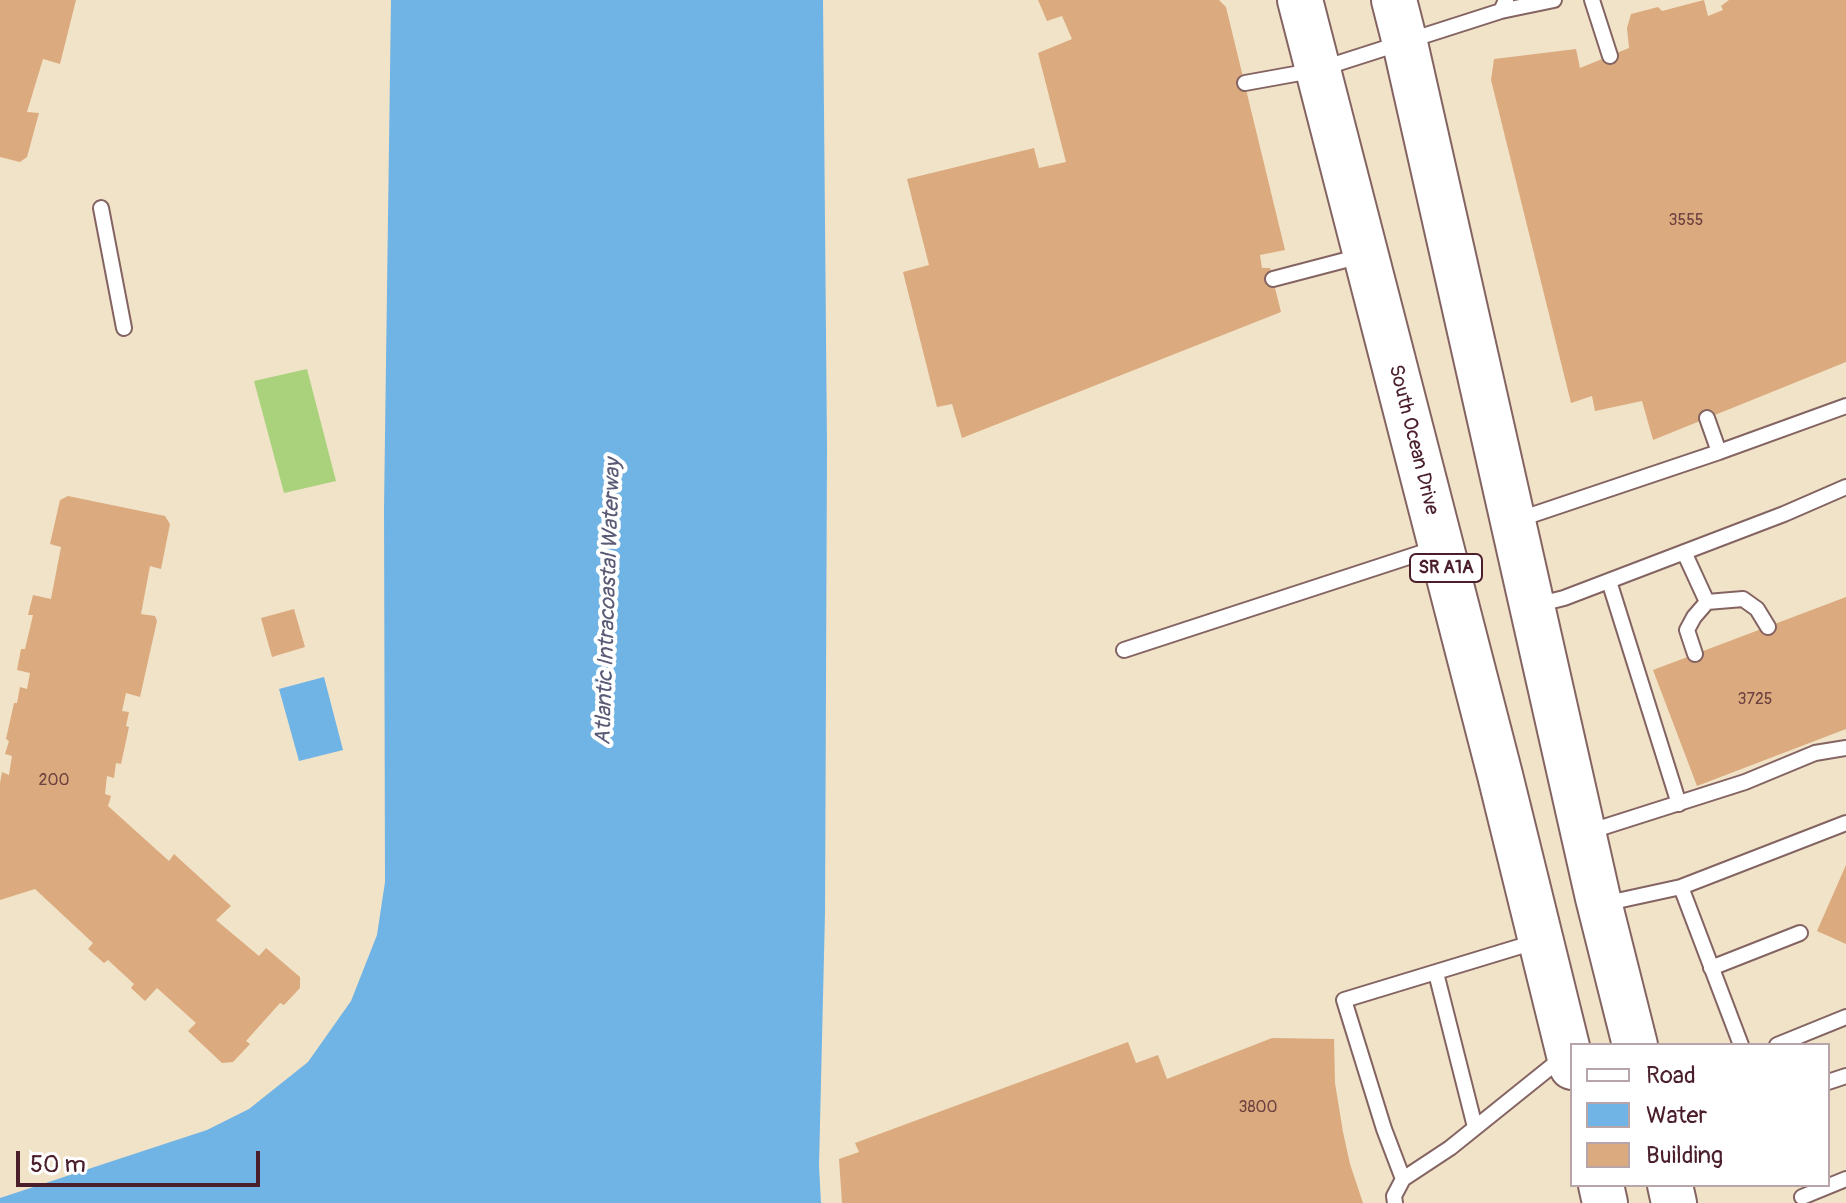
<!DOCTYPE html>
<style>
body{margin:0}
#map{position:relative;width:1846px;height:1203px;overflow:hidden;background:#f1e3c8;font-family:Pangolin,sans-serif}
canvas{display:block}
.legend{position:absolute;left:1570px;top:1043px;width:260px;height:144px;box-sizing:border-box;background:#fff;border:2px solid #b7a5aa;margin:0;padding:10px 14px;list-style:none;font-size:24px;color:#4a1f2b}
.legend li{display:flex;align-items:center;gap:16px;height:40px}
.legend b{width:40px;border:2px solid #b7a5aa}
.scale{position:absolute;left:16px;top:1151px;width:244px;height:36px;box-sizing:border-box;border:4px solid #4a1f2b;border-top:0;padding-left:10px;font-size:24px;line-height:28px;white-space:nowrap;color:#4a1f2b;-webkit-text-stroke:6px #fff;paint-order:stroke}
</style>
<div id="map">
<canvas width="1846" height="1203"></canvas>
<ul class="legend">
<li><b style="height:10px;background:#fff"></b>Road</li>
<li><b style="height:22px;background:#70b3e5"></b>Water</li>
<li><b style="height:22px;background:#dbaa7e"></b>Building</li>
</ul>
<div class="scale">50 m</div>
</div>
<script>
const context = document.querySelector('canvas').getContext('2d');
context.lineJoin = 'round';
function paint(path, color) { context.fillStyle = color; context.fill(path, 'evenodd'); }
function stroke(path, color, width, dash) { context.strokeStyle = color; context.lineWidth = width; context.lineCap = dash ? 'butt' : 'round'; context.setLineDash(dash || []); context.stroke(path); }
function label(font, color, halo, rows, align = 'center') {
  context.font = font + ' Pangolin,sans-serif'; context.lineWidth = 8; context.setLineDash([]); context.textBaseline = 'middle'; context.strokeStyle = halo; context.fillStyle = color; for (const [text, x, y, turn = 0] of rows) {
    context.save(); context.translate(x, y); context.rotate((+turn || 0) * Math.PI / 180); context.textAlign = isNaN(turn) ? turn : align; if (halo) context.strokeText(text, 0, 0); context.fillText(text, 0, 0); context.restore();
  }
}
paint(new Path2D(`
 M307 369 336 481 284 493 254 381Z`), '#aad17c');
paint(new Path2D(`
 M391 0H823L827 448 825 913 819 1166 821 1203H0V1198L207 1130 249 1109 308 1062 351 1001 377 935 385 882 384 508Z
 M324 677 343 750 299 761 279 689Z`), '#70b3e5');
paint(new Path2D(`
 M0 0H76L60 64 43 59 27 112 39 113 27 157 20 162 0 157Z
 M1038 0H1219L1226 7 1285 250 1260 255 1262 268H1270L1281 312 962 438 952 404 937 407 903 272 929 265 907 179 1034 148 1039 168 1066 162 1038 53 1072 39 1062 16 1047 21Z
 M1704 0 1708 16 1723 10 1721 6 1729 0H1846V362L1653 440 1642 401 1595 411 1592 396 1571 403 1491 80 1494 59 1576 49 1580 68 1629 48 1627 28 1631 14 1658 7 1662 11Z
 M68 496 165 516 170 524 161 569 150 566 141 614 155 616 157 621 140 697 126 693 122 711 129 712 126 726 129 727 121 764 116 763 114 778 107 776 105 794 111 796 108 806 169 861 174 854 231 906 216 920 259 956 266 948 300 977V988L284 1005 280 1003 246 1041 250 1044 233 1062 222 1063 188 1031 196 1023 157 988 145 1001 131 988 134 984 108 960 104 963 88 949 93 943 35 889 0 900V783L2 772 9 775 12 756 5 754 9 741 6 739 14 703H17L20 687 27 689 30 673 17 670 21 649H25L33 615H28L33 595 51 599 61 547 50 544 60 500Z
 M1846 597V729L1697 786 1653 670Z
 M294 609 305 647 272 657 261 618Z
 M1846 865V944L1817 931Z
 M1272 1038 1334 1039 1335 1083 1343 1132 1350 1164 1363 1203H842L839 1159 859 1152 855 1143 1128 1042 1136 1063 1158 1055 1167 1079Z`), '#dbaa7e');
const lane = new Path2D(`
 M1592 0 1610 56
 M1501 11 1554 0
 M1245 83 1317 70 1501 11 1506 0
 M101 208 124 328
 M1273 279 1361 256
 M1707 418 1719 452
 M1517 520 1719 452 1846 406
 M1684 552 1707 602 1694 617 1687 630 1695 654
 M1609 581 1679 804
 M1707 602 1743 599 1757 609 1768 627
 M1536 605 1564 598 1784 514 1846 487
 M1124 650 1436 548
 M1588 832 1745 782 1815 753 1846 748
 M1603 904 1681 887
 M1711 968 1800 933
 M1436 973 1475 1127
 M1741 1045 1681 887 1846 823
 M1777 1045 1846 1017
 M1828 1082 1846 1076
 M1403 1179 1384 1129 1344 1000 1538 941
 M1802 1197 1846 1179
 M1395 1203 1394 1196 1403 1179 1450 1148 1562 1058`);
const primary = new Path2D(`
 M1300 0 1500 775 1572 1067
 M1394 0 1405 43 1598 898 1635 1045
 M1601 1185 1605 1203
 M1670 1185 1674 1203`);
stroke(lane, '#846462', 18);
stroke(primary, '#846462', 48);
stroke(lane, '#fff', 14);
stroke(primary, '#fff', 44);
label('16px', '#6e4240', null, [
 ["3555",1686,221],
 ["3725",1755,700],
 ["200",54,781],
 ["3800",1258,1108]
]);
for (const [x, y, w] of [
 [1446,568,72]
]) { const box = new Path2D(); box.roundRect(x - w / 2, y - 14, w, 28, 6); context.fillStyle = '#fff'; context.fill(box); stroke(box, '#4a1f2b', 2); }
label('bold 18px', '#4a1f2b', null, [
 ["SR A1A",1446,568]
]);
label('20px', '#4a1f2b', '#fff', [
 ["South Ocean Drive",1413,440,76]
]);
label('italic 22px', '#595a75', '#fff', [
 ["Atlantic Intracoastal Waterway",609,602,-88]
]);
</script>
